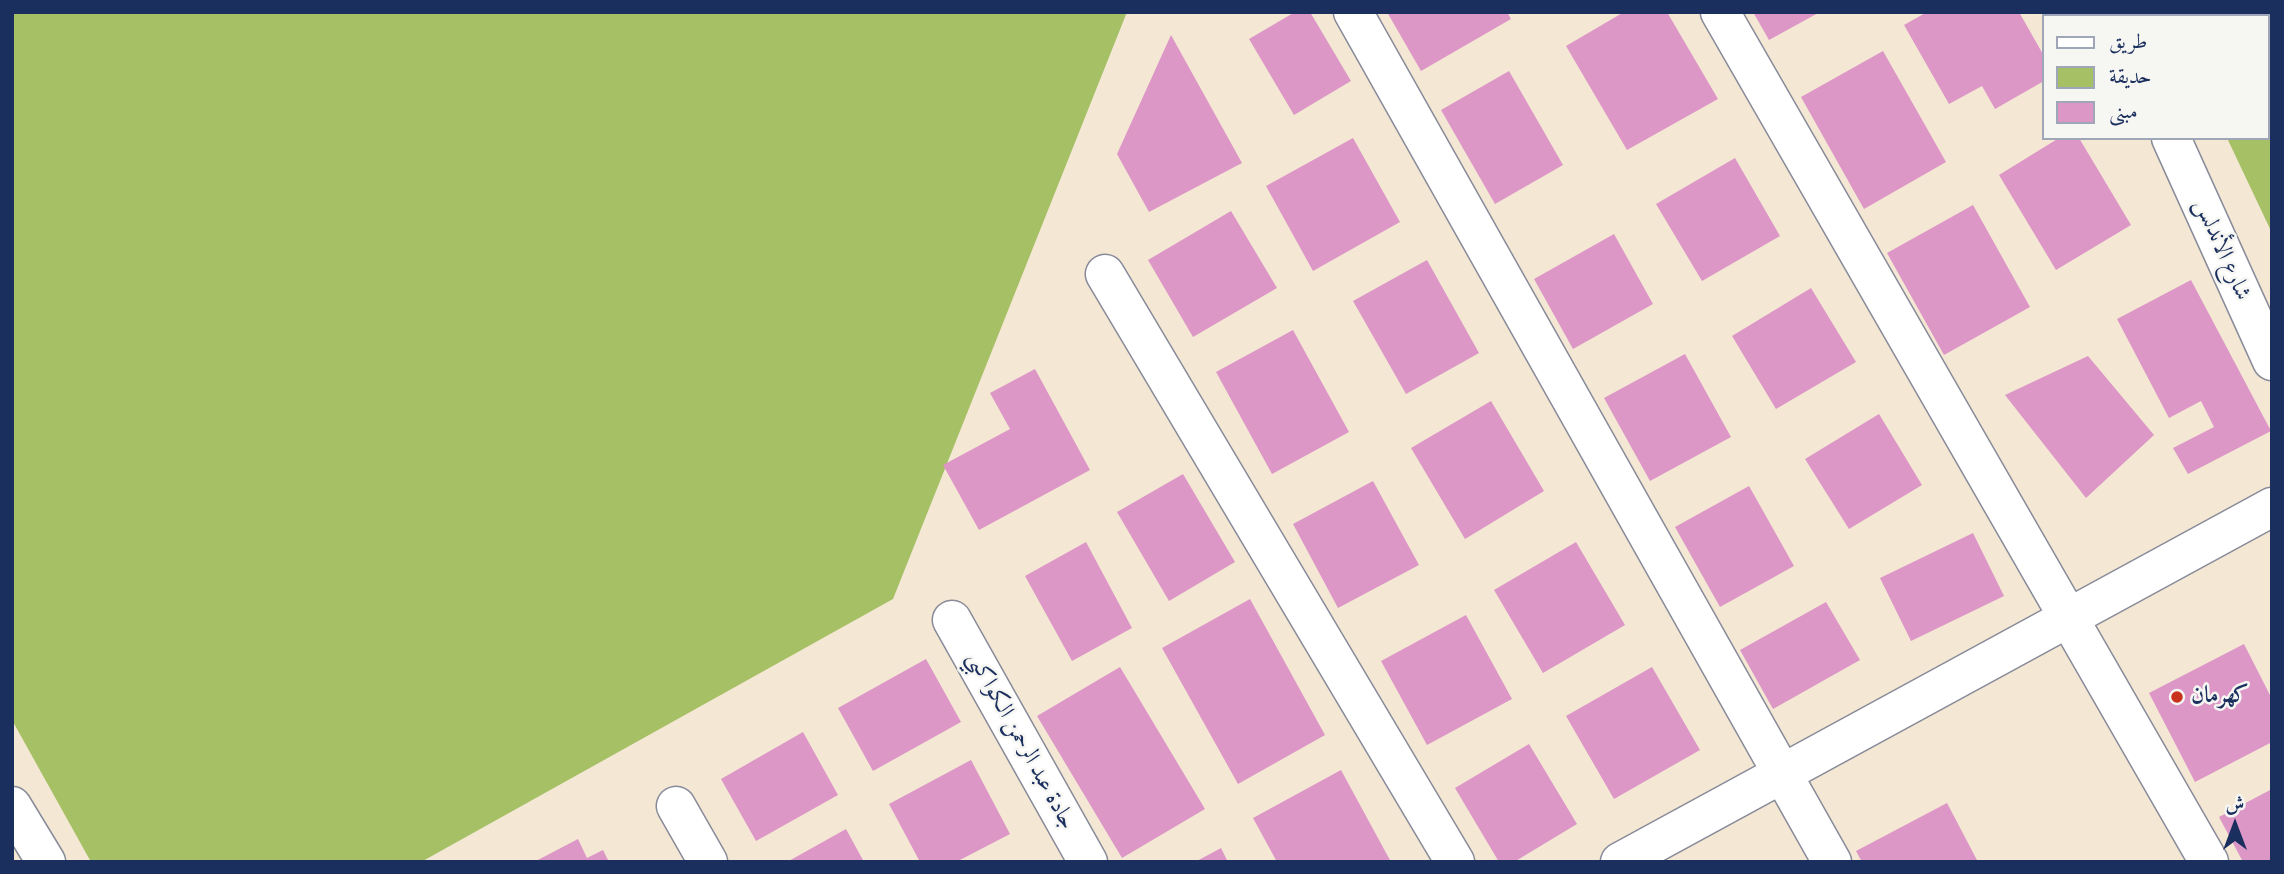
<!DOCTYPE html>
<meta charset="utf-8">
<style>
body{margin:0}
#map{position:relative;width:2284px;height:874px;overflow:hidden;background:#f4e7d4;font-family:"IM FELL Double Pica",Amiri,serif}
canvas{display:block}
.frame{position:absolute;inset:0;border:14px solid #1b2f5e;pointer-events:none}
.legend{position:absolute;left:2042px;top:14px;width:228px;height:126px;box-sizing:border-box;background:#f6f6f2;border:2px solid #9ea6b7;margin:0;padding:9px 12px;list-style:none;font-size:21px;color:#1b2f5e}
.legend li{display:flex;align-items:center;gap:14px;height:35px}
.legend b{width:35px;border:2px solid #9ea6b7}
.north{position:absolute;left:2200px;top:790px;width:70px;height:70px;-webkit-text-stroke:5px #f6f6f2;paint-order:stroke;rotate:0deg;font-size:19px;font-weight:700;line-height:28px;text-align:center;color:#1b2f5e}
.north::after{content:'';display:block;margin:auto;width:24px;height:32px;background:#1b2f5e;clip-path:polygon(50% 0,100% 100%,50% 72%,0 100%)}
</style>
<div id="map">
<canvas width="2284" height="874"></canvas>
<div class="frame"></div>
<ul class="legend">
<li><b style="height:9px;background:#fff"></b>طريق</li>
<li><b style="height:19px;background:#a6c066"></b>حديقة</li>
<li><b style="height:19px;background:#dc97c7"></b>مبنى</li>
</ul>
<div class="north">ش</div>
</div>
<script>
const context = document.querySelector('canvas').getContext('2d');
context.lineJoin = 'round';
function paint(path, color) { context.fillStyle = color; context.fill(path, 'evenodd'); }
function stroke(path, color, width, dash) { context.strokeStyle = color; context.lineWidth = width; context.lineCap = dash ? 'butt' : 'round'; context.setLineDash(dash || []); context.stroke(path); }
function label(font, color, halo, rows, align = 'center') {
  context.font = font + ' "IM FELL Double Pica",Amiri,serif'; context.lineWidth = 5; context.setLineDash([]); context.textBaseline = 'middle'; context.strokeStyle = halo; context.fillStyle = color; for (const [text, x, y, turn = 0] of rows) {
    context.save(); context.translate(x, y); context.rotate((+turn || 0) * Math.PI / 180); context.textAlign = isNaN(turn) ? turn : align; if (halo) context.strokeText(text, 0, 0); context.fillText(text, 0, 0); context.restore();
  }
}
paint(new Path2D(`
 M12 12H1127L893 599 421 862H91L12 720Z
 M2167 12H2272V233L2227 138H2268V16H2169Z`), '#a6c066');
paint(new Path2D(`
 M1295 12H1310L1351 81 1294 115 1249 39Z
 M1387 12H1507L1511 19 1421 71Z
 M1624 12H1667L1718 99 1627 150 1566 46Z
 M1753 12H1820L1769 40Z
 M1927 12H2019L2044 56V81L1995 109 1982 86 1949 104 1904 25Z
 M1171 35 1242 163 1149 212 1117 154Z
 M1883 51 1946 162 1864 209 1801 97Z
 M1509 71 1563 165 1495 204 1441 110Z
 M1353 138 1400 222 1313 271 1266 186Z
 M2059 138H2079L2131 225 2056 270 1999 175Z
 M1735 158 1780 236 1702 281 1656 204Z
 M1973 205 2030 307 1944 355 1887 253Z
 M1231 211 1277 288 1193 337 1148 260Z
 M1614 234 1653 304 1573 349 1534 279Z
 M1427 260 1479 353 1406 394 1353 301Z
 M2191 280 2271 431 2188 474 2173 448 2214 427 2201 401 2169 418 2117 319Z
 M1811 288 1856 362 1776 409 1732 336Z
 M1293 330 1349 432 1272 474 1216 372Z
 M1685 354 1731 437 1650 481 1604 398Z
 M2088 356 2154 435 2086 498 2005 395Z
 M1035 369 1090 470 979 530 943 465 1010 429 990 393Z
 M1491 401 1544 491 1465 539 1411 448Z
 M1879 414 1922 485 1849 529 1805 459Z
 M1183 474 1235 562 1169 601 1117 512Z
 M1373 481 1419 565 1338 608 1293 524Z
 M1749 486 1794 566 1720 607 1675 527Z
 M1973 533 2004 596 1911 641 1880 578Z
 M1086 542 1132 628 1072 661 1025 576Z
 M1576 542 1625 625 1543 673 1494 590Z
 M1250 599 1325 735 1238 784 1162 648Z
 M1826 602 1860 660 1773 709 1740 650Z
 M1466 615 1512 699 1427 745 1381 661Z
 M2244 644 2272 699V742L2195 782 2149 693Z
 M926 659 961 722 873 771 838 708Z
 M1120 667 1205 809 1122 858 1037 716Z
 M1652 667 1700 750 1614 799 1566 716Z
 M803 732 838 795 756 841 721 779Z
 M1529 744 1577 824 1514 862H1499L1455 788Z
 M971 760 1010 834 956 862H920L889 804Z
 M1341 770 1391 862H1277L1253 818Z
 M2272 789V862H2243L2219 817Z
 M1947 803 1978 862H1862L1856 851Z
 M846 829 864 862H787Z
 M578 839 587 858 603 850 609 862H534Z
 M1221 848 1228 862H1195Z`), '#dc97c7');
const minor = new Path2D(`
 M1353 12 1832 862
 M1720 12 2209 862
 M2114 12 2115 16
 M2171 138 2272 361
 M1105 274 1455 862
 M952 620 1088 862
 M12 806 46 862
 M676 806 708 862
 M1620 862 2272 507`);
stroke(minor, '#888b99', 41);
stroke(minor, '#fff', 38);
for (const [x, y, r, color] of [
 [2177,697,7,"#c8321e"]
]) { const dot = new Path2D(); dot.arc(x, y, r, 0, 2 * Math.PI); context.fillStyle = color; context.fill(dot); stroke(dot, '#f6f6f2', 2.5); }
label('23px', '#1b2f5e', '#f6f6f2', [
 ["شارع الأندلس",2221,250,66],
 ["جادة عبد الرحمن الكواكبي",1020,741,61]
]);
label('bold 23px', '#1b2f5e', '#f6f6f2', [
 ["كهرمان",2191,697]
], 'left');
</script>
